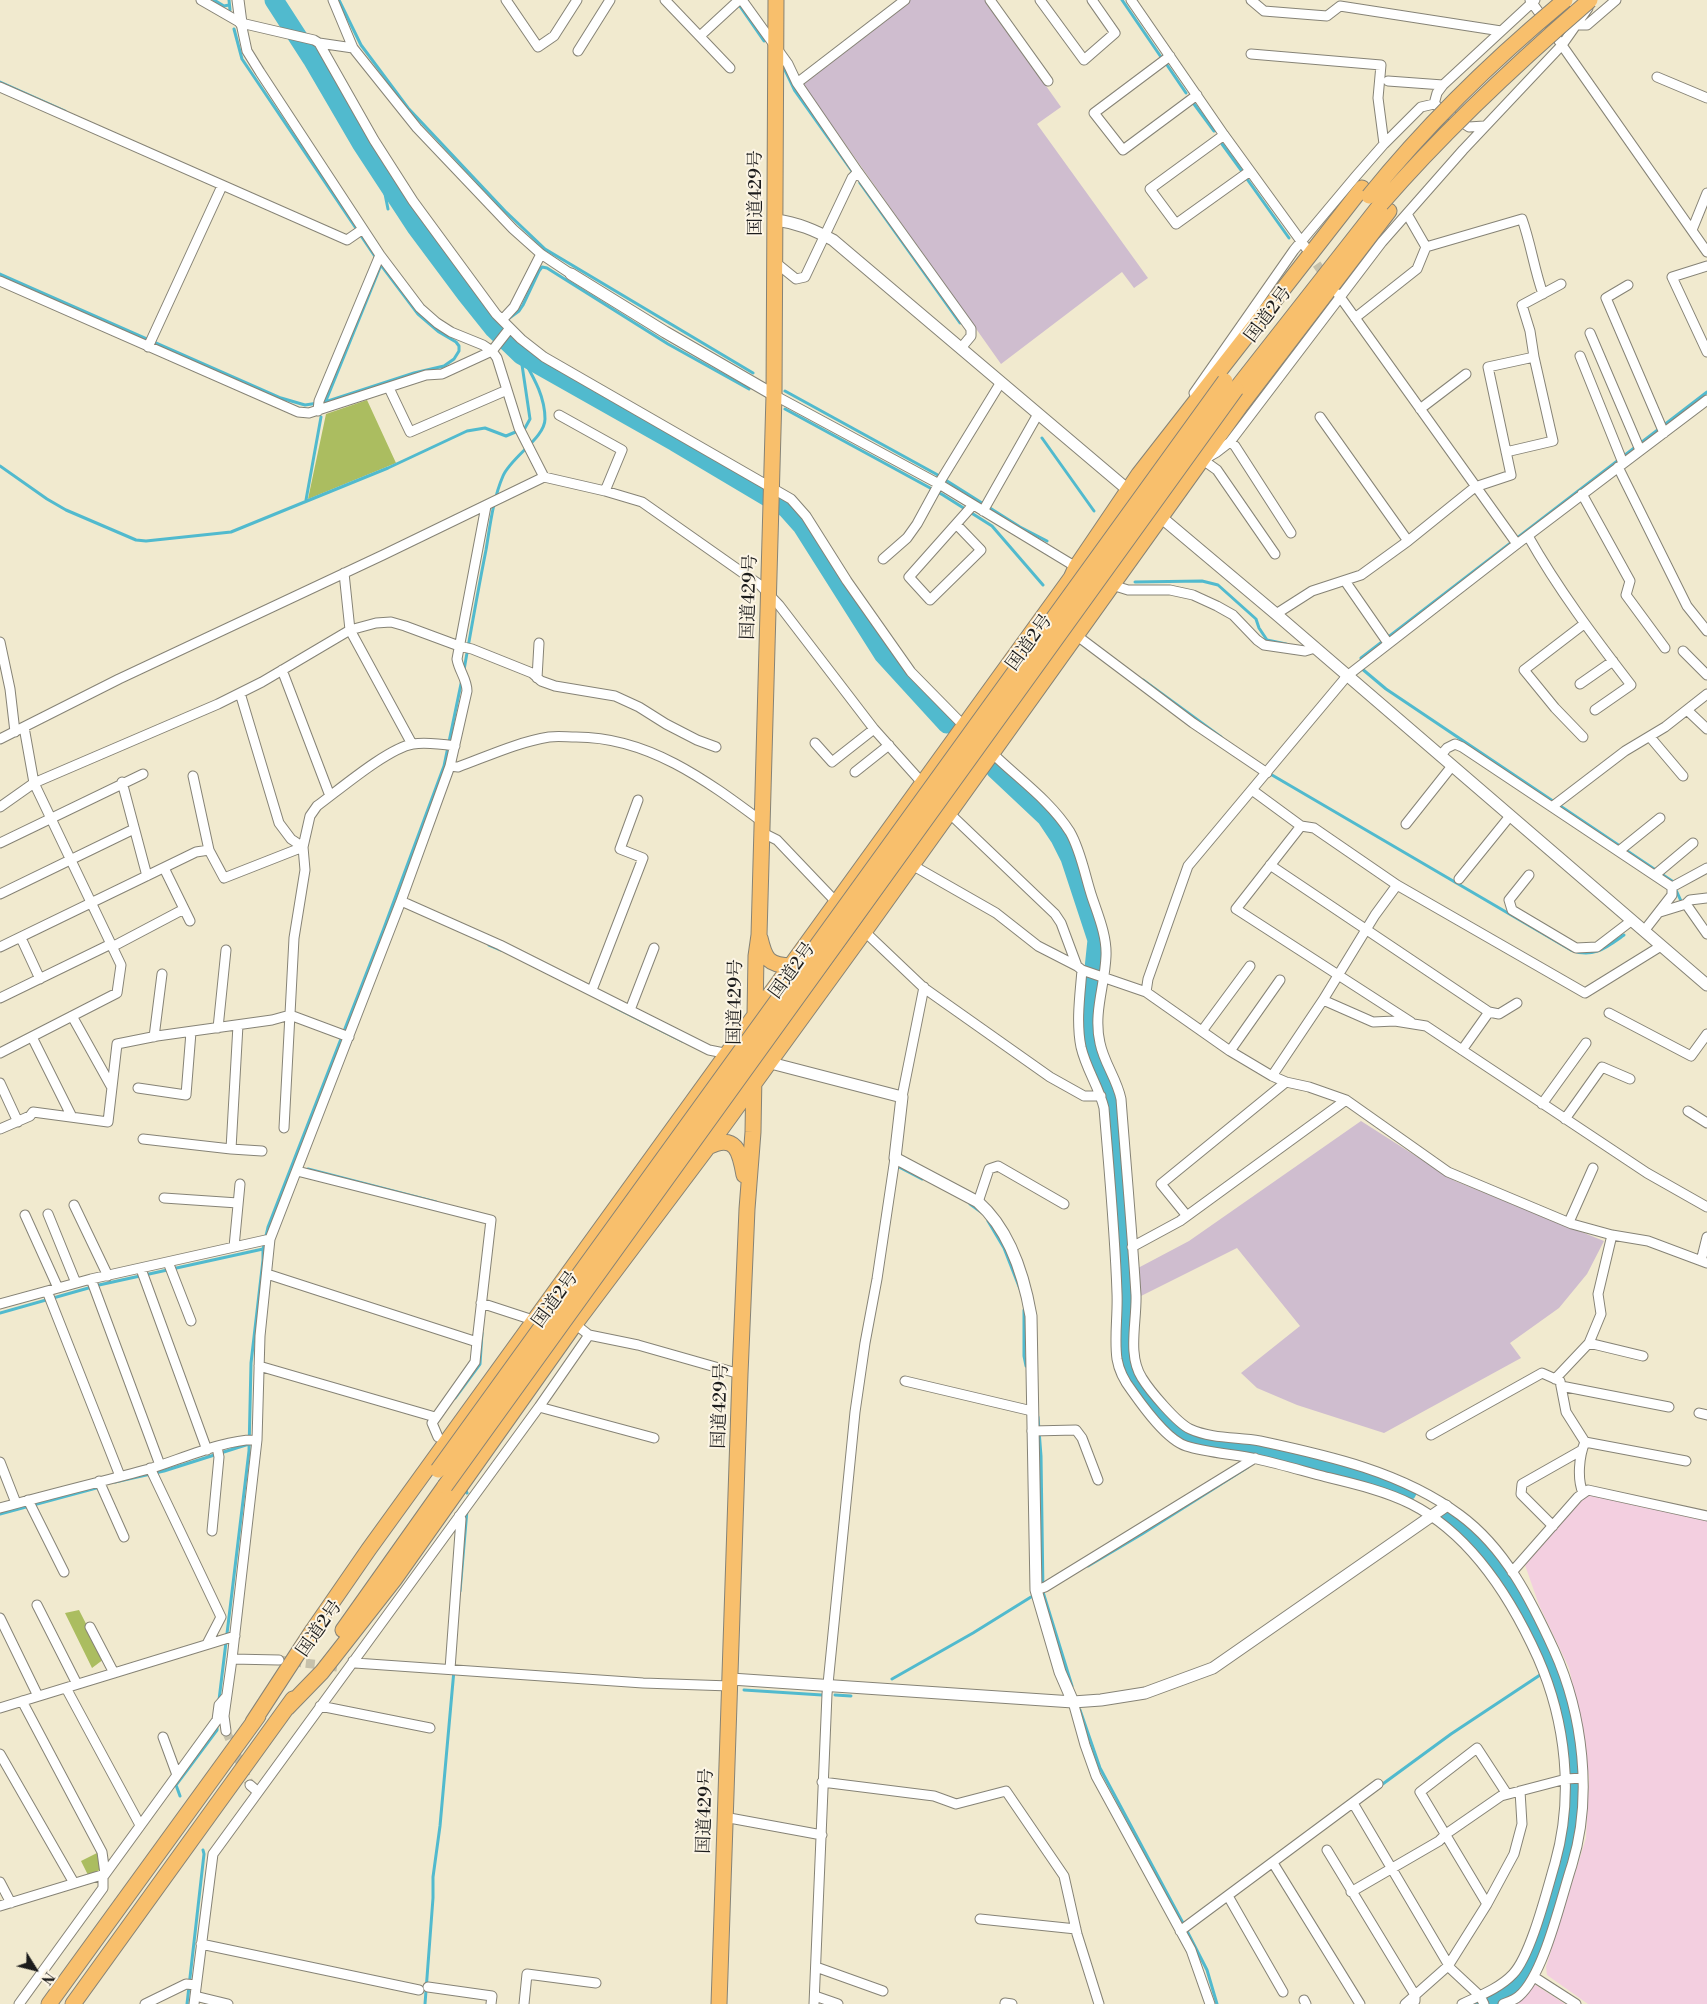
<!DOCTYPE html>
<meta charset="utf-8">
<style>
body{margin:0}
#map{position:relative;width:1707px;height:2004px;overflow:hidden;background:#f1eacf;font-family:"Libre Bodoni",serif}
canvas{display:block}
.north{position:absolute;left:10px;top:1944px;width:50px;height:50px;-webkit-text-stroke:4px #fcf5e5;paint-order:stroke;rotate:126deg;font-size:14px;font-weight:700;line-height:20px;text-align:center;color:#1c1c1c}
.north::after{content:'';display:block;margin:auto;width:18px;height:22px;background:#1c1c1c;clip-path:polygon(50% 0,100% 100%,50% 72%,0 100%)}
</style>
<div id="map">
<canvas width="1707" height="2004"></canvas>
<div class="north">N</div>
</div>
<script>
const context = document.querySelector('canvas').getContext('2d');
context.lineJoin = 'round';
function paint(path, color) { context.fillStyle = color; context.fill(path, 'evenodd'); }
function stroke(path, color, width, dash) { context.strokeStyle = color; context.lineWidth = width; context.lineCap = dash ? 'butt' : 'round'; context.setLineDash(dash || []); context.stroke(path); }
function label(font, color, halo, rows, align = 'center') {
  context.font = font + ' "Libre Bodoni","Noto Serif JP",serif'; context.lineWidth = 4; context.setLineDash([]); context.textBaseline = 'middle'; context.strokeStyle = halo; context.fillStyle = color; for (const [text, x, y, turn = 0] of rows) {
    context.save(); context.translate(x, y); context.rotate((+turn || 0) * Math.PI / 180); context.textAlign = isNaN(turn) ? turn : align; if (halo) context.strokeText(text, 0, 0); context.fillText(text, 0, 0); context.restore();
  }
}
paint(new Path2D(`
 M1590 1495 1707 1521V2004H1588L1547 1975 1546 1967 1586 1838 1589 1778 1581 1721 1569 1668 1539 1605 1525 1565 1548 1539 1580 1499Z
 M1534 1984 1565 2004H1517Z`), '#f3cfe0');
paint(new Path2D(`
 M909 0H985L1061 107 1037 124 1148 278 1134 288 1122 272 1001 364 802 83Z
 M1361 1121 1455 1181 1604 1241 1587 1274 1559 1308 1510 1343 1521 1358 1384 1433 1297 1405 1257 1388 1241 1373 1300 1326 1237 1248 1141 1296 1138 1268 1189 1241Z`), '#cfbdcf');
paint(new Path2D(`
 M367 400 396 463 308 499 326 414Z
 M79 1610 104 1659 92 1668 65 1613Z
 M97 1853 100 1870 88 1875 81 1861Z`), '#abbd60');
stroke(new Path2D(`
 M214 0 224 6 229 5
 M229 0 230 10
 M339 0 361 45 408 108 505 211 545 249 753 373
 M1122 0 1161 57
 M737 2 764 41
 M234 29 242 59 376 258
 M1167 65 1186 93
 M785 70 795 91 854 174
 M0 82 65 111
 M1194 104 1214 131
 M1222 144 1241 170
 M1247 179 1289 238
 M860 183 960 323
 M388 209 385 194 390 188
 M0 274 281 398 305 405 325 402 414 373 444 366 454 359 459 351V346L456 342 439 332 418 314 381 265 382 263
 M508 319 519 311 523 305 539 271 542 267 547 268 668 344 749 389
 M494 329 503 322
 M785 391 936 474 1020 527 1047 541
 M325 403 381 265
 M785 409 943 495 992 526 1043 585
 M1042 438 1094 511
 M0 466 47 499 66 510 136 540 146 541 231 532 388 468 467 431 485 428 506 436 525 428 530 419 521 358
 M306 500 321 417
 M1135 582 1202 581 1218 585 1256 619 1259 628 1267 640 1286 644
 M1361 658 1707 392
 M1361 668 1386 689 1672 881
 M464 670C471 630 478 590 486 550 490 526 493 499 503 476 511 457 545 438 545 419 545 395 532 375 521 355
 M1143 680 1221 737
 M1272 775 1571 950C1593 959 1607 947 1624 935
 M1676 890 1681 901
 M489 945 501 950
 M612 1006 682 1041
 M899 1167 922 1179
 M308 1169 436 1202
 M970 1204 981 1212
 M988 1221 1004 1248 1020 1289
 M1024 1310V1356L1026 1366
 M0 1313 99 1285 263 1249
 M455 1398 480 1364 482 1333
 M1038 1417 1041 1456 1043 1592 1072 1686
 M1259 1454 1261 1451
 M115 1482 164 1471 249 1444
 M466 1491 467 1493
 M0 1514 100 1487
 M1088 1566 1142 1534 1248 1467
 M460 1591 467 1510
 M1551 1674H1555
 M892 1679 973 1633 1031 1597
 M744 1690 822 1695
 M835 1695 851 1696
 M219 1700 249 1451 251 1363 263 1260V1249L268 1227 384 928 444 766 462 679
 M1080 1710 1100 1768 1184 1925
 M1380 1786 1451 1734 1540 1675
 M180 1796 176 1785 217 1730V1724
 M1186 1929 1207 1970 1217 2004
 M187 2004 204 1854 203 1850
 M425 2004 433 1898V1877L440 1826 454 1670`), '#51bace', 3);
stroke(new Path2D(`
 M274 0 312 59 361 143 416 227 466 294 494 329 521 355 675 442 786 508 802 526 883 654 947 724
 M995 769 1046 817 1060 838 1070 858 1097 940 1088 1026 1089 1040 1112 1097 1128 1286 1126 1361 1133 1377 1169 1423 1183 1435 1202 1441 1261 1451 1350 1473 1407 1492
 M1445 1516 1470 1536 1495 1564 1524 1610 1541 1642 1555 1674 1566 1712 1576 1785 1575 1812 1570 1845 1534 1959 1520 1982 1505 1993 1481 2004`), '#51bace', 19);
stroke(new Path2D(`
 M1309 253 1327 279
 M279 1660 337 1667
 M226 1731 250 1785`), '#c6c1ab', 9, [9, 4.5]);
const minor = new Path2D(`
 M201 0 241 23 314 40 319 43 353 48
 M333 0 353 48 417 128 513 229 541 254 571 274
 M506 0 538 47 554 36 577 0
 M665 0 730 68
 M742 0 788 64 797 83 858 172 971 329V336L961 348
 M990 0 1048 81
 M1040 0 1084 60 1115 33 1092 0
 M1131 0 1224 135 1306 248
 M1251 0 1264 11 1327 16 1340 6 1501 31
 M1530 0 1546 22
 M241 23 247 51 260 72 380 255 420 308 437 323 451 332 483 345 492 351 497 358 519 428 544 477
 M1577 25H1587L1616 0
 M700 36 739 0
 M1559 41 1707 252
 M319 43 374 140 413 201 496 314 521 339 544 357 791 499 806 516 847 581 911 672 966 728
 M578 51 610 0
 M1251 54 1381 65 1378 98 1384 144
 M1170 56 1094 113 1123 150 1197 95
 M1657 77 1707 98
 M1388 81 1443 85
 M797 83 905 0
 M0 87 347 240 363 229
 M1434 104 1437 93 1443 85 1535 0
 M1224 135 1150 189 1176 224 1250 171
 M1407 214 1426 247 1522 219C1531 244 1534 269 1543 294
 M1692 230 1707 193
 M775 262 796 279 805 277 852 178 858 172
 M1707 266 1672 277 1707 352
 M0 281 298 412 309 413 426 375 442 374 492 351 510 328
 M1628 285 1606 298 1664 433
 M1338 294 1517 544
 M1355 318 1417 269 1426 247
 M502 320 514 307 541 254
 M1590 333 1640 450
 M148 347 222 186
 M1580 356 1623 463
 M1534 357 1530 331 1522 305 1561 284
 M389 388 410 432 507 390
 M1194 393 1294 250 1356 176 1384 144 1421 107 1434 104 1469 127 1484 126
 M774 395 939 484 1076 567
 M1420 409 1466 374
 M318 411 319 401 380 255
 M559 415 622 450 605 491
 M1320 417 1408 541
 M1230 442 1235 446 1291 533
 M1618 467 1687 606 1707 631
 M1582 494 1630 581 1626 595 1665 648
 M983 511 1038 414
 M956 524 981 550 930 600 909 577 973 505
 M1528 536C1558 589 1594 637 1631 685L1595 710
 M1275 554 1217 470 1203 460 1217 452 1230 442 1382 242 1463 150 1562 45 1588 8
 M883 559 907 538 917 524 941 480 1001 382
 M344 573 350 630 412 744
 M1345 581 1388 643
 M1112 585 1128 590H1170L1193 595 1217 606 1233 615 1257 640 1264 645 1305 651 1315 648
 M1276 614 1312 591 1361 575 1408 541 1475 487 1511 475 1488 367 1534 357 1553 441 1506 452
 M1076 635 1193 723 1267 773
 M0 642 10 689 15 732
 M1683 651 1707 675
 M282 670 330 796
 M537 678 539 643
 M1580 684 1613 661
 M240 693 279 823 291 839 303 847
 M1687 710 1707 729
 M1583 737 1555 708 1524 670 1584 624
 M1650 737 1683 776
 M0 739 119 679 383 555 544 477 605 491 642 502 760 585 779 605 874 729 925 786
 M815 743 832 762 874 729
 M990 751C1016 777 1050 800 1070 832 1081 851 1085 876 1092 897 1098 915 1107 936 1106 956 1105 985 1093 1013 1100 1043 1104 1063 1117 1079 1121 1099 1126 1165 1132 1230 1136 1295 1137 1321 1127 1355 1142 1378 1150 1391 1177 1423 1190 1429 1212 1439 1237 1437 1260 1441 1330 1456 1402 1472 1460 1515 1505 1548 1531 1600 1554 1650 1583 1714 1593 1797 1572 1865 1561 1898 1544 1975 1519 1996 1515 2000 1508 2002 1503 2004
 M1440 756 1447 748 1455 744 1462 747 1672 887
 M450 766 458 767C488 756 518 742 549 737 558 736 567 737 576 737 648 737 706 780 761 821
 M855 772 889 745
 M193 776 209 850
 M122 782 147 876
 M1252 790 1301 826 1314 828 1397 885 1585 993 1661 946
 M1553 806 1625 751 1665 727 1707 694
 M0 807 34 783 218 704 262 682 350 630 376 623 391 622 405 626 459 646 472 649 532 673 541 681 555 686 615 696 639 707 666 724 697 740 716 747
 M947 811 1055 914 1061 923 1077 966 1082 970 1146 992 1230 1051 1272 1076 1286 1082 1309 1087 1346 1100 1448 1172 1572 1224 1612 1235 1648 1241 1707 1263
 M1406 824 1452 766
 M1301 826 1236 909 1411 1022
 M761 832 777 840 838 904
 M0 843 143 774
 M1619 851 1660 818
 M912 865 996 913 1038 946 1077 966
 M1270 865 1489 1012 1499 1014 1517 1003
 M164 868 190 921
 M1656 874 1693 843
 M1529 875 1509 900 1512 910 1576 948 1597 947 1631 921
 M1459 879 1510 816
 M1672 887 1707 868
 M0 894 134 829
 M401 901 500 945 709 1050 729 1054
 M1686 904 1690 900 1707 898
 M1660 912 1686 904 1707 934
 M863 930 924 988 1050 1077 1084 1096H1101
 M1644 931 1672 895V887
 M21 938 40 979
 M0 947 196 852 209 850 224 878 303 847
 M112 947 184 909
 M1082 970C1080 995 1076 1022 1081 1047 1086 1069 1099 1087 1104 1108 1109 1170 1115 1232 1117 1293 1118 1315 1114 1338 1117 1359 1119 1371 1125 1382 1132 1391 1144 1408 1167 1440 1186 1446 1208 1453 1234 1454 1257 1459 1280 1464 1303 1471 1326 1477 1355 1484 1385 1491 1411 1504 1472 1535 1511 1598 1538 1658 1566 1722 1574 1796 1555 1863 1547 1890 1531 1955 1513 1974 1500 1988 1479 1996 1462 2004
 M592 990 643 858 620 849 638 800
 M1146 992 1148 979 1188 866 1347 676 1517 544 1707 400
 M0 998 111 944
 M1323 1000 1373 1022 1395 1021 1426 1026 1647 1173 1707 1207
 M630 1010 654 948
 M1609 1013 1691 1056 1707 1034
 M72 1016 111 1086
 M218 1028 226 950
 M1202 1031 1250 966
 M32 1037 72 1117
 M154 1037 162 974
 M1462 1050 1489 1012
 M1230 1051 1280 980
 M0 1053 117 993 121 965 34 783 24 727
 M1272 1076 1323 1000 1375 915 1397 885
 M0 1083 18 1122
 M138 1088 186 1095 191 1032
 M902 1097 924 987
 M1542 1104 1586 1043
 M1688 1111 1707 1123
 M1565 1119 1602 1067 1630 1079
 M284 1128 294 938 305 870 303 847 310 816 317 806C339 790 388 748 413 744 427 742 441 744 455 746
 M0 1129 30 1116 33 1112 108 1122 117 1044 157 1036 272 1020 290 1015 349 1037
 M143 1139 231 1149 238 1025
 M231 1149 262 1151
 M297 1171 491 1220 477 1342
 M164 1198 238 1203
 M978 1202 989 1169 998 1166 1064 1204
 M74 1205 108 1276
 M48 1214 76 1283
 M25 1215 58 1288
 M1187 1216 1161 1184 1286 1082
 M1569 1222 1593 1168
 M234 1247 240 1184
 M1132 1247 1180 1221 1346 1100
 M1701 1261 1707 1237
 M168 1262 191 1321
 M141 1269 207 1450
 M267 1274 477 1342 475 1362 432 1423 438 1437
 M91 1279 160 1465
 M47 1291 120 1476
 M481 1303 533 1320
 M0 1304 91 1279 270 1239
 M575 1324 589 1335 638 1345 740 1374
 M1589 1343 1643 1356
 M259 1366 435 1417
 M1555 1379 1589 1343 1601 1314 1598 1294 1612 1235
 M905 1381 1032 1411
 M1561 1386 1669 1407
 M539 1407 654 1438
 M1699 1413 1707 1415
 M1032 1431 1076 1430 1082 1438 1098 1480
 M1431 1435 1542 1373 1560 1381 1566 1412 1585 1442C1579 1456 1577 1479 1583 1493
 M1585 1442 1686 1461
 M0 1462 16 1503
 M150 1468 221 1617 207 1644
 M99 1481 124 1537
 M28 1500 64 1572
 M0 1508C50 1494 100 1482 149 1469 179 1460 228 1438 257 1440
 M1553 1526 1521 1494 1522 1484 1582 1450
 M212 1531 219 1457 217 1447
 M1512 1572 1578 1497 1588 1490 1707 1516
 M1036 1590 1045 1587 1255 1458
 M37 1605 77 1684
 M0 1618 38 1696
 M90 1627 114 1673
 M232 1659 279 1660
 M353 1661 355 1663 643 1683 730 1686
 M450 1669 461 1519 459 1516
 M66 1688 140 1825
 M1073 1702 1085 1745 1096 1776 1191 1950 1210 2004
 M320 1706 430 1728
 M0 1708 235 1636
 M226 1731 224 1716 232 1659 257 1440 260 1336 270 1239 401 901 450 766 467 691C467 679 459 671 457 659L486 506
 M163 1737 177 1775
 M0 1754 74 1883
 M822 1782 934 1796 956 1804 1006 1791 1064 1876 1077 1934 1099 2004
 M250 1785 258 1792
 M1353 1803 1451 1969 1480 1996 1484 2004
 M724 1817 822 1835
 M1327 1850 1415 1995V2001
 M1273 1863 1360 2004
 M0 1882 11 1903
 M1351 1892 1439 1841 1446 1834 1501 1796 1566 1779 1583 1778
 M1228 1896 1283 1992
 M1487 1904 1420 1792 1477 1748 1507 1794
 M0 1906 105 1874 102 1852 22 1701
 M980 1919 1076 1929
 M1180 1931 1378 1784
 M201 1944 419 1990
 M816 1967 883 1991
 M1534 1977 1576 2004
 M428 1987 492 1996 491 2004
 M195 1996 228 2004
 M815 1996 838 2004
 M1304 2000 1306 2004
 M1005 2003 1012 2004
 M19 2004 103 1888V1877L217 1720 219 1705 226 1697
 M145 2004 186 1984 196 1985
 M194 2004 213 1854 539 1407 589 1335
 M524 2004 527 1974 596 1983
 M814 2004 827 1694 855 1412 865 1343 877 1279 895 1158
 M1405 2004 1448 1966 1487 1904 1514 1854 1522 1824 1520 1791`);
const tertiary = new Path2D(`
 M238 0 241 23
 M776 220C798 223 814 230 833 240L1134 495
 M571 274 665 332 774 395
 M1156 513 1276 614 1707 985
 M763 1061 902 1097 895 1158 978 1202C1010 1230 1024 1276 1031 1316L1036 1590 1060 1672 1073 1702
 M731 1679 1073 1702 1101 1700 1145 1693 1213 1668 1446 1506`);
const trunk = new Path2D(`
 M1236 389 1381 204
 M760 938C765 959 768 965 791 966
 M708 1147C736 1133 740 1152 744 1175
 M343 1630 445 1486
 M287 1708 322 1672 394 1580 575 1324 708 1147 864 932 1241 405 1389 211
 M253 1722 313 1630 369 1549 1071 578 1076 567 1139 474 1362 188
 M49 2004 258 1716
 M73 2004 293 1699
 M719 2004 740 1374 747 1209 753 1132 756 956 759 935 774 395 776 0`);
stroke(minor, '#868376', 11);
stroke(tertiary, '#868376', 13);
stroke(trunk, '#868376', 17);
stroke(minor, '#fff', 9);
stroke(tertiary, '#fff', 11);
stroke(trunk, '#f8bf6c', 15);
const trunkBridge = new Path2D(`
 M1369 196C1427 124 1494 59 1565 0
 M1381 204C1445 130 1516 64 1590 0
 M438 1470 1225 381
 M445 1486 1236 389`);
stroke(trunkBridge, '#868376', 17, []);
stroke(trunkBridge, '#f8bf6c', 15);
label('18px', '#1c1c1c', '#fcf5e5', [
 ["国道429号",757,193,-90],
 ["国道2号",1269,315,-53],
 ["国道429号",750,597,-88],
 ["国道2号",1030,643,-54],
 ["国道2号",793,971,-54],
 ["国道429号",736,1002,-89],
 ["国道2号",556,1300,-54],
 ["国道429号",721,1406,-88],
 ["国道2号",320,1629,-55],
 ["国道429号",706,1811,-88]
]);
</script>
